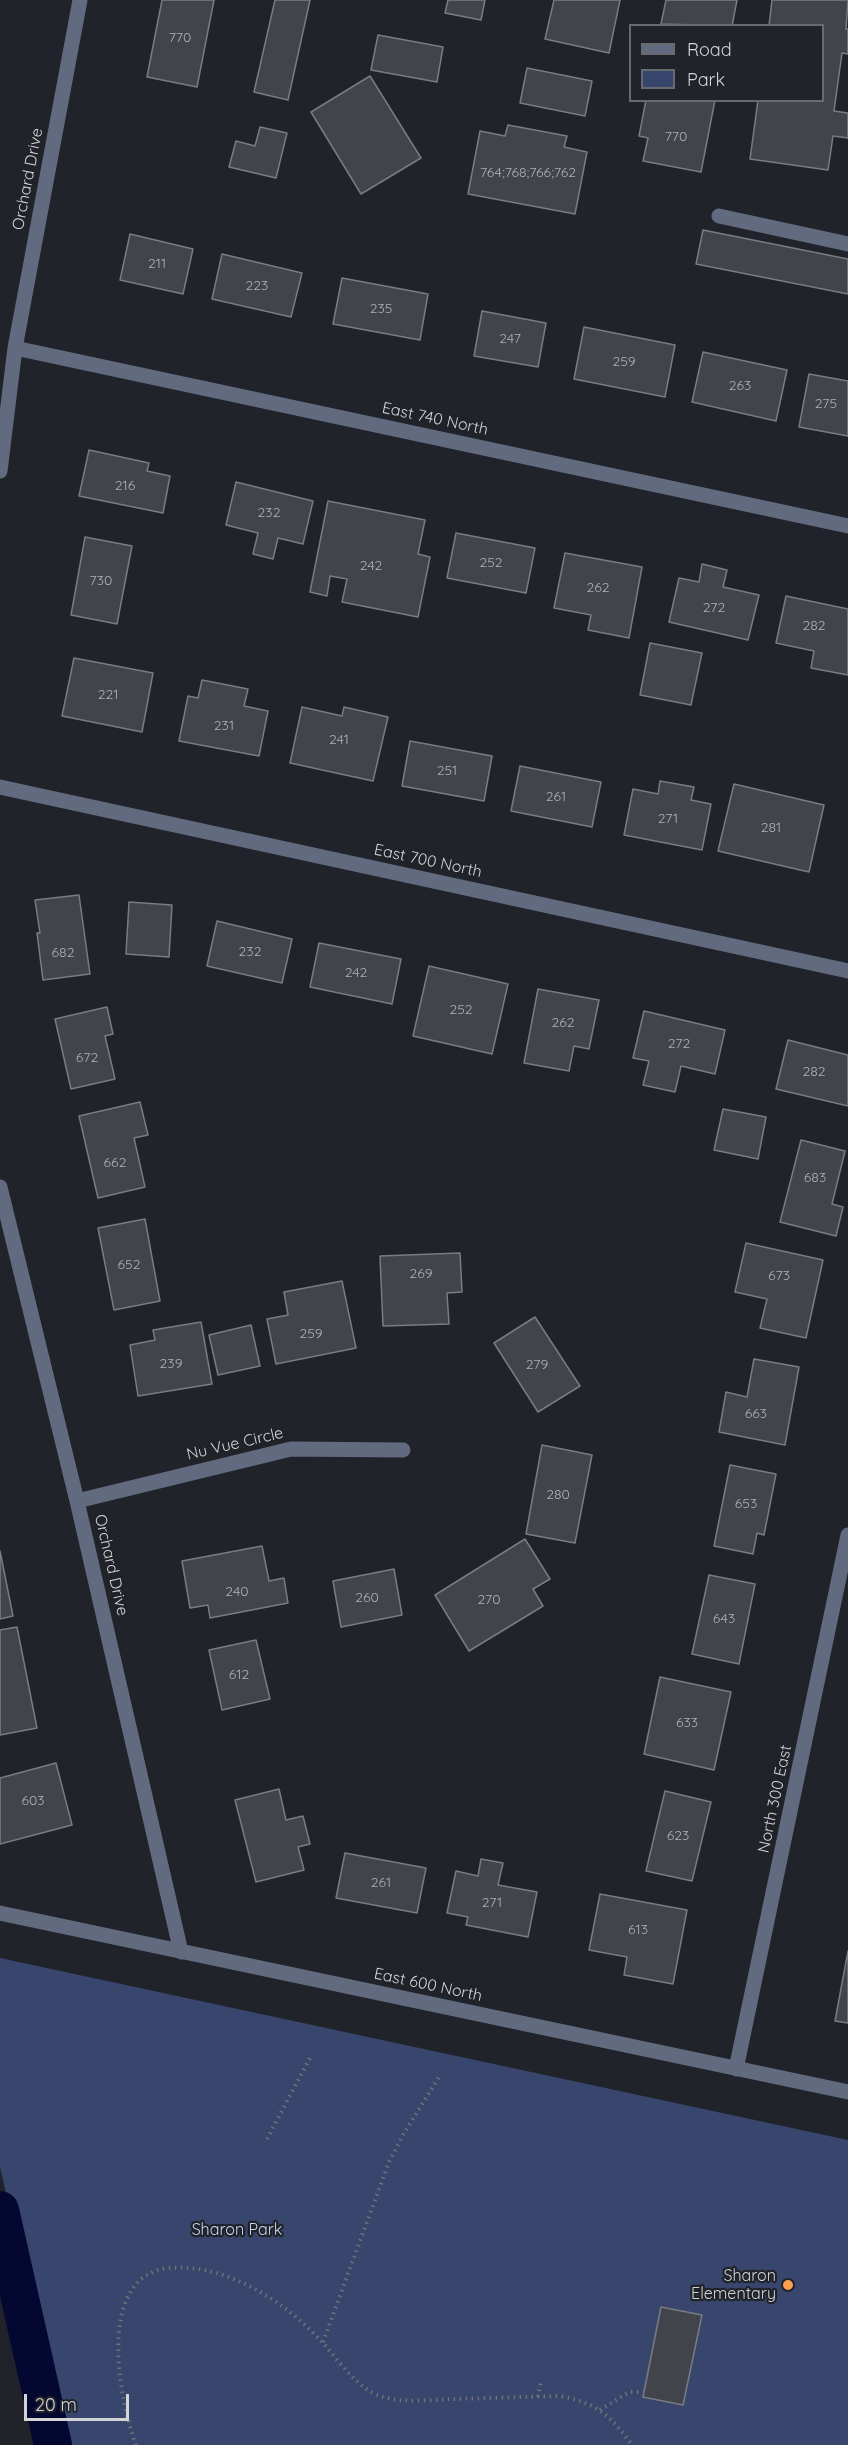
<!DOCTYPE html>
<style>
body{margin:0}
#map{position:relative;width:848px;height:2445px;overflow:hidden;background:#202329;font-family:Quicksand,sans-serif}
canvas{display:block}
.legend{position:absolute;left:629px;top:24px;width:195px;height:78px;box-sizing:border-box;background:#202329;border:2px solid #676a6f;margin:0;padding:8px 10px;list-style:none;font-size:18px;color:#d2d4d8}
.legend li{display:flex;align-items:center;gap:12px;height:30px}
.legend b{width:30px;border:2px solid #676a6f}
.scale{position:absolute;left:24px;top:2394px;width:105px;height:27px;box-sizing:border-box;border:3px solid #d2d4d8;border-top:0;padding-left:8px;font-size:18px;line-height:21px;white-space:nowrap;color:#d2d4d8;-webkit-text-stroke:4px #202329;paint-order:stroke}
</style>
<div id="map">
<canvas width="848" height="2445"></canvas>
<ul class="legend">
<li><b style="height:8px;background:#626a7f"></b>Road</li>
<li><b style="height:16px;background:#38456d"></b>Park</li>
</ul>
<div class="scale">20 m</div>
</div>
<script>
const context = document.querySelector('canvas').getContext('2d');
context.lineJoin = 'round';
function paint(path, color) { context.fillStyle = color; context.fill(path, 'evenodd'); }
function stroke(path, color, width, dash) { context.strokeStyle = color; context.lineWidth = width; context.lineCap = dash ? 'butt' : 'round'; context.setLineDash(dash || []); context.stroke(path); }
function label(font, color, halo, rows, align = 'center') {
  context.font = font + ' Quicksand,sans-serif'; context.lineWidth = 4.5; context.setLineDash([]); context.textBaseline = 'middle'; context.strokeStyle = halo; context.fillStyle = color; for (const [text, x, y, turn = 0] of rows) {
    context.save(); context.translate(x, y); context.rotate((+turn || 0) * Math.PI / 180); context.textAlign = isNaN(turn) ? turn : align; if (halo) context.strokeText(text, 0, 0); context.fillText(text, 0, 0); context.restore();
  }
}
paint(new Path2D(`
 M0 1958 848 2140V2445H63L0 2167Z`), '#38456d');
stroke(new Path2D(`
 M0 2210 53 2445`), '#040831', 38);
const building = new Path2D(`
 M162 0H214L197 87 147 77Z
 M275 0H310L288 100 254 92Z
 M448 0H485L481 20 445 13Z
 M554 0H620L609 53 545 39Z
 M666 0H737L732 26 661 24Z
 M772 0H848L846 29H848V54L842 53 834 111 848 113V138L833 136 828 170 750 159 758 100H822V26H769Z
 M378 35 443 47 437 82 371 70Z
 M527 68 592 81 585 116 520 103Z
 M370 76 421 158 361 194 311 112Z
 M646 100H715L701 172 643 161 648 138 639 136Z
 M508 125 567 136 564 147 587 152 575 214 468 194 480 131 505 136Z
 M260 127 287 133 276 178 229 167 236 141 255 146Z
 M703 230 848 259V294L696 264Z
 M130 234 193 249 183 294 120 280Z
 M222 254 302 273 291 317 212 299Z
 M342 278 428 294 420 340 333 324Z
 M482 311 546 323 538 367 474 356Z
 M584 327 675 345 665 397 574 379Z
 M703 352 787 370 776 421 692 402Z
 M809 374 848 381V436L799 427Z
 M89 450 149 463 147 471 170 476 163 513 79 496Z
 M236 482 313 501 303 544 278 538 273 559 253 554 258 533 226 525Z
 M328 501 425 520 418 554 430 557 418 617 342 602 347 579 330 576 327 596 310 592Z
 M456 533 535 548 526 593 447 578Z
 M85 537 132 546 117 624 71 615Z
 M565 553 642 567 629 638 588 630 591 615 554 608Z
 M702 564 727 570 723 587 759 595 748 640 669 622 679 578 699 582Z
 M786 596 848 609V675L811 668 814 651 776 643Z
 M650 643 702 653 691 705 640 695Z
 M74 658 153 673 142 732 62 716Z
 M202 680 248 689 244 706 268 711 259 756 179 741 188 696 198 698Z
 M302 707 342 716 344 707 388 717 373 781 290 763Z
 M410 741 492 756 484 801 402 786Z
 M520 766 601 782 592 827 511 811Z
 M660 781 694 787 691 800 711 804 702 850 624 835 633 789 658 794Z
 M734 784 824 805 809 872 718 851Z
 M79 895 90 974 43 980 37 933H40L35 900Z
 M129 902 172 905 169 957 126 954Z
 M217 921 292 939 282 983 207 966Z
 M319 943 401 959 392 1004 310 987Z
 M429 966 508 984 492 1054 413 1036Z
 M538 989 599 1000 589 1049 574 1046 569 1071 524 1063Z
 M107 1007 113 1034 105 1036 115 1079 71 1089 55 1019Z
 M644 1011 725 1030 715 1074 681 1066 675 1092 643 1085 649 1061 633 1058Z
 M788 1040 848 1055V1106L776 1089Z
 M140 1102 148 1135 134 1138 145 1187 98 1198 79 1116Z
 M723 1109 766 1117 758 1159 714 1150Z
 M801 1140 845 1151 832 1204 843 1207 836 1236 780 1222Z
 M145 1219 160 1301 114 1310 98 1228Z
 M746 1243 823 1260 806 1338 760 1328 767 1299 735 1292Z
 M460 1253 462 1292 447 1293 449 1324 383 1326 380 1256Z
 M342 1281 356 1348 276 1364 267 1319 288 1315 284 1292Z
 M535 1317 580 1386 538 1412 494 1343Z
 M201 1322 212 1384 138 1396 130 1345 155 1340 153 1330Z
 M251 1325 260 1366 218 1375 209 1335Z
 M754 1359 799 1367 785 1445 719 1432 726 1392 747 1397Z
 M542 1445 592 1455 575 1543 526 1534Z
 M730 1465 776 1474 764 1535 757 1533 753 1554 714 1546Z
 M525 1539 550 1579 533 1589 543 1606 469 1651 435 1595Z
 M262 1546 269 1581 284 1578 288 1603 210 1618 208 1605 190 1608 182 1561Z
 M0 1551 13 1616 0 1619Z
 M394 1569 402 1615 341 1627 333 1581Z
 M709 1575 755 1584 739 1664 692 1654Z
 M17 1627 37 1728 0 1735V1630Z
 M256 1640 270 1699 222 1710 209 1650Z
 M660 1677 731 1692 714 1770 644 1754Z
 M56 1763 72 1825 0 1844V1778Z
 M279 1789 286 1820 303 1816 310 1844 298 1847 304 1870 256 1882 235 1800Z
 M665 1791 711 1802 692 1881 646 1871Z
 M345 1853 426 1868 417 1913 336 1898Z
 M481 1859 503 1863 498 1885 537 1892 528 1937 466 1925 468 1917 447 1913 456 1871 478 1876Z
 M600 1894 687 1910 673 1984 624 1975 627 1957 589 1950Z
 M848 1951V2023L835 2021Z
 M661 2307 702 2315 683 2405 643 2397Z`);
paint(building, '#41444a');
stroke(building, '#797c83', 1.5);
stroke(new Path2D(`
 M267 2139 312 2054
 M323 2342 389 2162 403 2135 439 2077
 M538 2397 541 2381
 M600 2410 629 2392H644
 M136 2445C119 2400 95 2275 169 2268 226 2263 286 2302 323 2343 339 2361 358 2390 383 2397 404 2403 429 2400 451 2399 487 2398 523 2397 560 2396 597 2403 610 2415 632 2445`), '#6f7277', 4, [1.5, 4.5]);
stroke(new Path2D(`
 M719 216 848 244
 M15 348 848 526
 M0 471 15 348 80 0
 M0 787 848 971
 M0 1187 77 1501 181 1952
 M77 1501 291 1449 403 1450
 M0 1913 848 2092
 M736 2069 848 1535`), '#626a7f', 15);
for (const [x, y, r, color] of [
 [788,2285,6,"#fa9f4f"]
]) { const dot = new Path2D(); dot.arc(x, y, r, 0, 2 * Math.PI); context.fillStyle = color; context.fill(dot); stroke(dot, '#202329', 2); }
label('14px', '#aeb0b4', null, [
 ["770",180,38],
 ["770",676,137],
 ["764;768;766;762",528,173],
 ["211",157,264],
 ["223",257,286],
 ["235",381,309],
 ["247",510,339],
 ["259",624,362],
 ["263",740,386],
 ["275",826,404],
 ["216",125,486],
 ["232",269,513],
 ["252",491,563],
 ["242",371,566],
 ["730",101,581],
 ["262",598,588],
 ["272",714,608],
 ["282",814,626],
 ["221",108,695],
 ["231",224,726],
 ["241",339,740],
 ["251",447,771],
 ["261",556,797],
 ["271",668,819],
 ["281",771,828],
 ["232",250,952],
 ["682",63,953],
 ["242",356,973],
 ["252",461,1010],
 ["262",563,1023],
 ["272",679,1044],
 ["672",87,1058],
 ["282",814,1072],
 ["662",115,1163],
 ["683",815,1178],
 ["652",129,1265],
 ["269",421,1274],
 ["673",779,1276],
 ["259",311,1334],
 ["239",171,1364],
 ["279",537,1365],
 ["663",756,1414],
 ["280",558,1495],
 ["653",746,1504],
 ["240",237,1592],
 ["260",367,1598],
 ["270",489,1600],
 ["643",724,1619],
 ["612",239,1675],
 ["633",687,1723],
 ["603",33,1801],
 ["623",678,1836],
 ["261",381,1883],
 ["271",492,1903],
 ["613",638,1930]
]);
label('16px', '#d2d4d8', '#202329', [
 ["Orchard Drive",28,179,-79],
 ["East 740 North",435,419,12],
 ["East 700 North",428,861,12],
 ["Nu Vue Circle",235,1444,-13],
 ["Orchard Drive",111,1565,77],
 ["North 300 East",775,1799,-78],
 ["East 600 North",428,1985,12]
]);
label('16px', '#cbd6f4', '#202329', [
 ["Sharon Park",237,2230]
]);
label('16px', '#d2d4d8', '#202329', [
 ["Sharon",776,2276],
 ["Elementary",776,2294]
], 'right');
</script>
